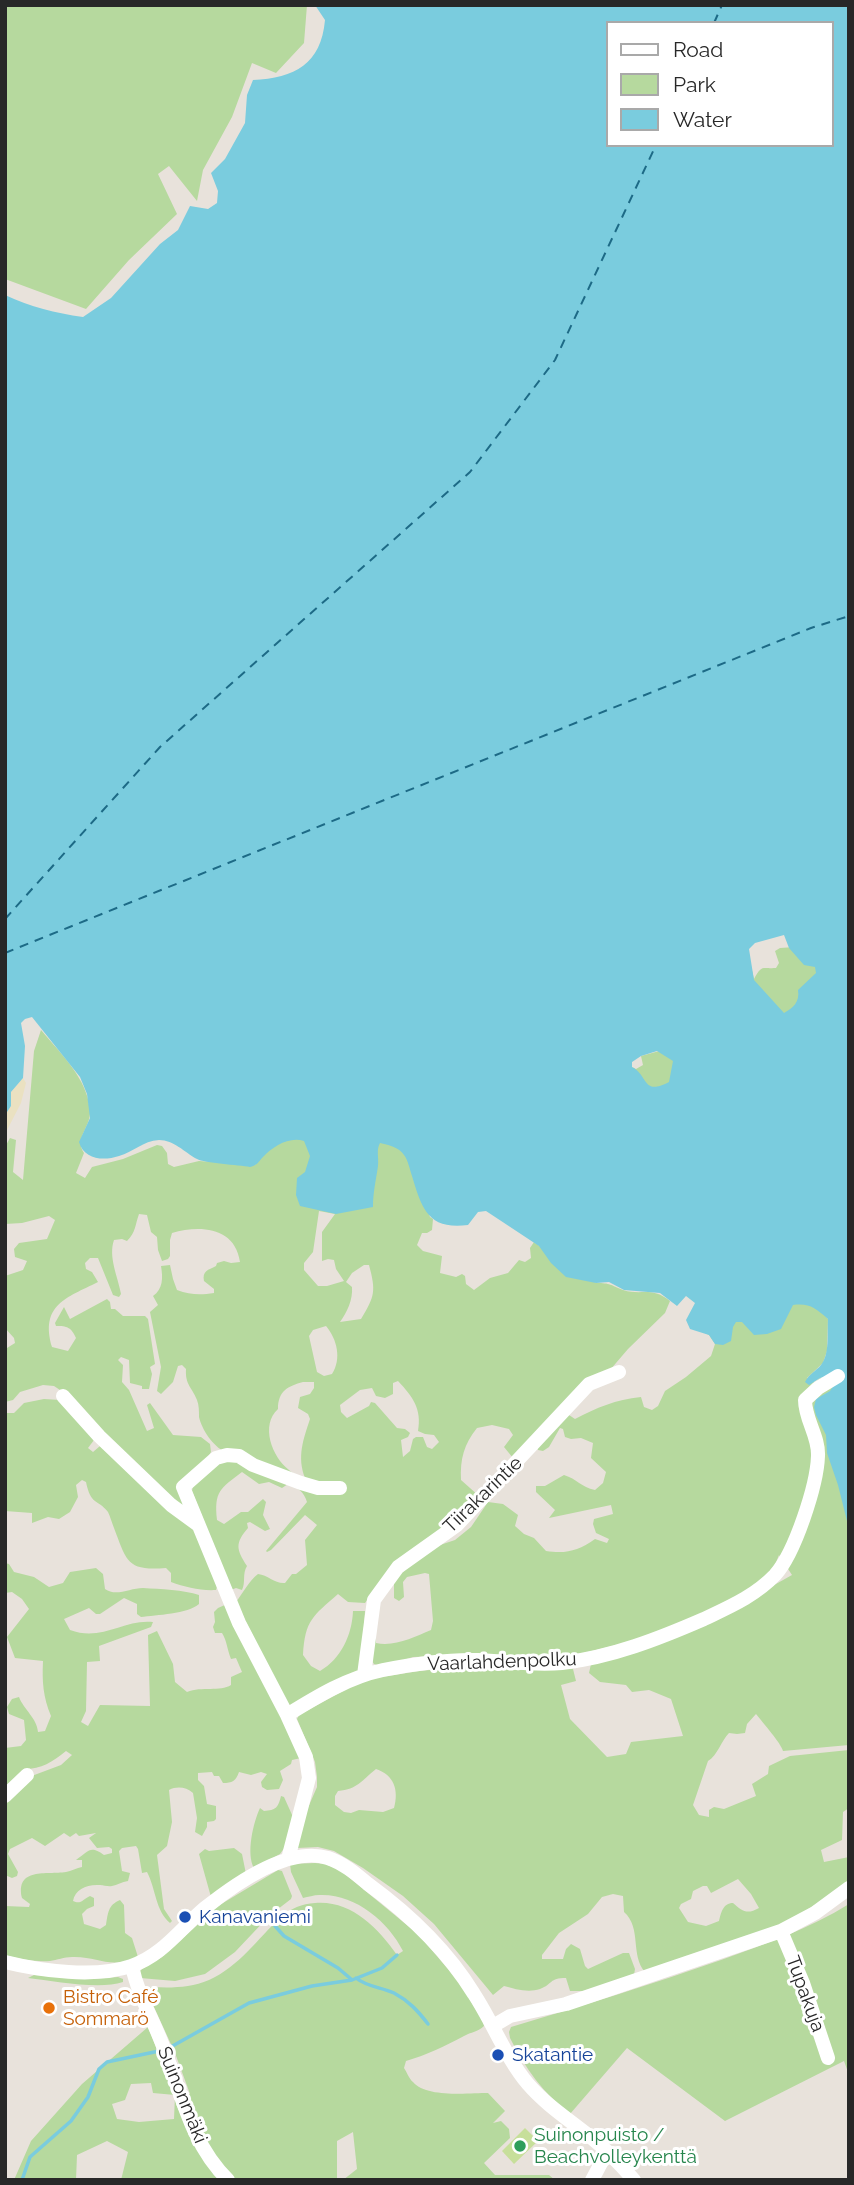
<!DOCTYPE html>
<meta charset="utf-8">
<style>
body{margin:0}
#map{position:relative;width:854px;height:2185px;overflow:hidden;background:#e8e2db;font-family:Raleway,sans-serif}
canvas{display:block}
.frame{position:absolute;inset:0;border:7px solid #282828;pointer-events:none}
.legend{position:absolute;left:606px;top:21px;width:228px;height:126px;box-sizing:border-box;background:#fff;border:2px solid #a9a9a9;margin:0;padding:9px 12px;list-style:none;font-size:21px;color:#282828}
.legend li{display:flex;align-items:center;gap:14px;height:35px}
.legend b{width:35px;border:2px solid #a9a9a9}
</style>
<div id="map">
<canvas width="854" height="2185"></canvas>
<div class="frame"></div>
<ul class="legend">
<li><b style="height:9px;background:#fff"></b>Road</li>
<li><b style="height:19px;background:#b6d99e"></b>Park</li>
<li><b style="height:19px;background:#7accde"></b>Water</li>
</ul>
</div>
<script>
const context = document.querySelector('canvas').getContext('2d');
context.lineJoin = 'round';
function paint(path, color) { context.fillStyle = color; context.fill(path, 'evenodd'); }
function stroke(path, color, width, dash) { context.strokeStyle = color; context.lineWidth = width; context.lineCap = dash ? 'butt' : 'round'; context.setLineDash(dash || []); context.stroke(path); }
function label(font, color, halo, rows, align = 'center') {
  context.font = font + ' Raleway,sans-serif'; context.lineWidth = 6; context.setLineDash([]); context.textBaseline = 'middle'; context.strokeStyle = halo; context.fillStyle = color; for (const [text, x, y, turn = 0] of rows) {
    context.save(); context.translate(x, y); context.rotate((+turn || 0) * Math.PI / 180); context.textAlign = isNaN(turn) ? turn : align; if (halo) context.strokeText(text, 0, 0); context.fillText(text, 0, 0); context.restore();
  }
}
paint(new Path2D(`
 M5 5H307L304 43 276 73 252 63 232 117 203 170 197 201 169 166 158 174 177 214 129 260 86 309 5 279Z
 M795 947 807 948 849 1012 777 1021 745 977 751 966 754 979C762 964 762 969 776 968L779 963 775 951 780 948Z
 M41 1030C61 1054 88 1079 90 1111 91 1127 74 1138 84 1153L76 1173 85 1178 92 1167 123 1159 157 1145 162 1146 167 1153 168 1164 174 1167 199 1161 255 1165 279 1134 400 1127 430 1217 433 1219 432 1230 427 1233H422L417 1245 423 1251 442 1256 440 1273 456 1277 462 1274 465 1276 466 1284 474 1290 490 1278 508 1273 519 1260 525 1262 531 1258 530 1248 534 1242 523 1235 596 1283C611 1283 610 1285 623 1290 642 1296 651 1286 670 1301L665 1313 628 1349 610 1370 513 1458 504 1447 513 1435 509 1429 492 1425 477 1428C464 1444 460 1459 461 1480L479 1496 458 1521 384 1576 365 1603 348 1602 338 1594C313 1616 305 1620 303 1655L311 1666 320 1671C341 1659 352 1635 353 1611H365L361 1671 289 1708 236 1602C243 1593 249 1581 258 1574 268 1575 275 1584 285 1583L292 1574H296L307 1565 305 1540 317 1525 305 1515 271 1550 267 1552 266 1551 307 1502C304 1492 298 1487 288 1484L282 1488 269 1482 259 1484 242 1472C220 1489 214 1491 217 1520L224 1524 241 1512H248L263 1499 266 1502 263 1515 270 1529 265 1531 250 1522 247 1523 248 1528C235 1543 236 1549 247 1566 242 1574 246 1582 242 1590L236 1588 231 1590 192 1491 194 1480 225 1452C213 1446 202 1430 199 1417 199 1411 199 1405 197 1400 192 1387 185 1385 186 1369L182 1365 178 1366 173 1382 161 1394 157 1391 161 1367 150 1312 158 1305 153 1296C163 1289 163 1278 161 1266L170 1265 173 1279 177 1290C190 1295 201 1295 214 1293V1289L204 1281C202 1271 208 1270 216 1266L217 1263 224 1261 231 1263 240 1262C235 1227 200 1225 172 1233L170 1240V1256L168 1259 162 1261 158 1250 157 1237 151 1232 147 1215 139 1214C135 1225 136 1232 127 1241L122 1239 114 1240C108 1257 118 1277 121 1294L119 1297 113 1295 98 1258H90L85 1263 86 1269 92 1272 98 1282C66 1298 40 1305 52 1347L68 1351 76 1338C71 1327 67 1326 56 1326L55 1323 64 1307 70 1319 107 1299 110 1302 111 1309H115L123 1316H145L148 1319 155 1364 150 1367 152 1374 149 1389H142V1386L130 1383 129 1360 121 1357 118 1360 123 1365 122 1382 129 1390 147 1431 154 1428 147 1405 150 1403 173 1435 201 1437 210 1444 211 1452 205 1462 188 1479 191 1512 169 1499 69 1396 54 1386 43 1385 20 1392 13 1400 5 1402V1347L7 1348 15 1343 14 1338 5 1328V1276L23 1270 27 1261 15 1257 14 1249 19 1243 47 1239 55 1220 49 1216 22 1223 5 1224V1147L10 1138 16 1140 13 1172 23 1180 34 1051ZM319 1211 335 1214 322 1232V1261L328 1259 334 1260 336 1269 344 1281 327 1286H318L304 1270V1263L313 1252ZM364 1265H369C376 1291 375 1296 361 1319L340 1322C347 1312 353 1300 352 1287L346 1282 352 1273ZM326 1326C337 1339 342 1359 332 1374L324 1376 317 1372 309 1336 313 1330ZM398 1381C413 1397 422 1409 418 1431L425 1434 434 1435 439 1442 432 1449 427 1447 423 1437H416L413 1439 410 1451 403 1457 401 1440 408 1437 410 1433 405 1429 397 1428 375 1403 371 1402 369 1406 347 1418 341 1412 340 1405 360 1390 372 1388 376 1396 385 1398 393 1394V1383ZM303 1382H314V1388L310 1394 300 1397 298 1408 308 1414 310 1419C303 1440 297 1457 305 1478 300 1476 293 1474 289 1470 272 1457 260 1425 278 1409 278 1391 288 1386 303 1382Z
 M674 1047 687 1056 667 1116 632 1067 636 1069 643 1065 641 1056Z
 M798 1280 828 1319 827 1351 823 1363 807 1378 815 1382 820 1378 828 1376 842 1396 849 1443V1745L783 1751C781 1743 763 1723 756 1714L747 1724 745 1733 737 1734 729 1733C721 1741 718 1755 708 1761L693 1805 699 1815 709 1817V1810L714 1807 724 1809 756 1796 752 1784 768 1774 769 1766 790 1756 849 1750V1808L843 1812 842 1840 821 1850 824 1862 849 1857V1884L779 1927 645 1972C630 1955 642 1928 624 1912L623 1896 613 1894 602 1897 588 1914 559 1933 542 1955V1959H563L566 1949 571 1944 580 1949 585 1966 588 1969 623 1953H629L635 1969 634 1975 585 1991H570L566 1978C549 1978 553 1984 540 1989 528 1993 515 1989 504 1986L493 1995 434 1924 403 1896 363 1868 334 1851 318 1847 297 1848 300 1826 317 1787V1777L315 1762 297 1719 299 1715 363 1680 419 1671 473 1666 514 1670 573 1669 576 1681 561 1685 570 1719 607 1757 626 1754 631 1742 683 1736 671 1699 649 1690 632 1692 626 1685 600 1682 589 1673 591 1664 767 1589 792 1575 779 1555 772 1572 745 1595 658 1635 563 1658 475 1655 413 1657 382 1667 374 1664 370 1658 376 1629V1643C395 1647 414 1637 431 1630L433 1621 429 1574 425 1573 407 1577 403 1582 404 1597 399 1601 394 1598V1580L428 1549 455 1540 471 1527 488 1502 503 1504 518 1515 515 1526 524 1534 534 1538 546 1551C566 1554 578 1551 595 1539L607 1543 609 1539 596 1533 593 1524 594 1519 613 1514 611 1505 549 1518 555 1510 536 1492V1486H545L564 1475C577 1479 581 1487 595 1490L603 1483 606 1472 591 1458 593 1443 581 1438 571 1439 565 1437 563 1429 560 1428 549 1447 543 1451 538 1450 536 1446 566 1413 575 1419C598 1407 615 1400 641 1397L644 1407 652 1410 658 1406 665 1391 686 1377 711 1356 715 1344 709 1335 701 1331ZM376 1769C394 1775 399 1790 394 1808L383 1812 359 1810 351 1813 344 1812 335 1805V1796L338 1791C358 1789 361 1781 376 1769ZM738 1879 751 1894 759 1908C747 1915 742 1911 733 1903 723 1903 721 1913 719 1921L706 1926 688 1922 679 1908 681 1904 691 1899 693 1891 703 1886H707L711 1893Z
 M44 1399 60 1400 94 1440 88 1448 93 1452 100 1446 196 1527 217 1587 216 1590C201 1591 185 1587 171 1582V1573L166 1568C127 1571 127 1562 114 1528 112 1523 110 1516 108 1512 97 1498 91 1506 86 1482L82 1480 76 1485 78 1497 70 1512 59 1519 48 1517 32 1523V1513L5 1511V1413H14L24 1403Z
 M5 1563 9 1564 14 1572 34 1577 49 1587 63 1583 70 1572 96 1568 103 1574 105 1589C116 1597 130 1588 143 1588 160 1589 184 1590 199 1595V1604C188 1614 156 1615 141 1617L137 1614V1604L124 1598 100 1614H96L89 1608 64 1619 70 1630C102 1642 123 1619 153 1622L151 1627 99 1646 100 1661 87 1662 86 1711 81 1722 88 1726 100 1705 150 1706 148 1635 157 1631 173 1664 175 1682 187 1692C202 1686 220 1692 231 1685V1677L242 1672 236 1658 231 1659C227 1649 227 1641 222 1633H215L213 1627 215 1622 214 1612 218 1608 227 1604 301 1758 292 1760 291 1764 280 1771 283 1780 279 1789 267 1790 262 1787 261 1782 267 1774 261 1772 251 1775 239 1772C236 1781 232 1783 223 1783L219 1776H214L212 1772 198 1773V1780L204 1786 207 1804 216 1806V1819L214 1821 207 1822V1827L202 1836 195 1832 197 1818 193 1793C186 1787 177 1786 169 1790L172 1822 167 1846 157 1855 164 1909 172 1921 170 1923C155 1910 156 1889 147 1872L142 1873 138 1849 136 1846 122 1848 119 1851 122 1871 130 1873 128 1881C122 1882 117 1885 112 1886 108 1887 104 1885 100 1885 87 1884 75 1889 73 1901 81 1905 83 1899 90 1896L94 1898V1906L87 1909 82 1914 84 1924 100 1929 106 1925C108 1913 108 1905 120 1900L124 1905 125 1933 132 1938 138 1957C109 1970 99 1956 72 1957 64 1957 57 1960 50 1961 35 1962 19 1959 5 1955V1906L29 1907 30 1904 22 1898C15 1867 47 1875 66 1872 71 1871 77 1868 82 1867V1860H76C89 1851 90 1845 104 1855L112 1853V1849L109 1847 97 1848 89 1838 96 1833 79 1836 76 1833 70 1837 64 1833 45 1846 32 1838 10 1849 8 1854 18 1872 17 1876 12 1878 5 1875V1799L29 1777 61 1765 72 1755 66 1751C52 1762 42 1769 24 1769L5 1787V1748L21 1746 26 1740 24 1720 9 1714 7 1707 12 1699 19 1697C24 1710 37 1718 38 1732L45 1731 51 1716C43 1697 42 1681 43 1661L15 1658 7 1637 29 1609 22 1599 12 1592 5 1593Z
 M281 1796 284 1797 293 1817 285 1847 280 1854 254 1868C246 1854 253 1823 260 1808L264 1811C276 1810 278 1808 281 1796Z
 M234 1848 242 1854 246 1874 211 1897 199 1854 205 1849 209 1851Z
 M315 1863 325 1864 340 1870 419 1935 459 1982 483 2021 484 2026C478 2032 471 2032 464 2036 445 2046 427 2055 406 2061L404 2068C407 2072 409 2079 413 2082 426 2098 469 2093 488 2093L505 2111 493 2123 501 2121 509 2129 510 2138 484 2163 495 2175H549L555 2180H343L357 2169 353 2132 337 2141V2180H121L128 2152 107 2141 77 2155 76 2180H14L31 2141 82 2084 148 2027 175 2095 190 2094 175 2053 148 1994 147 1991 151 1987C171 1988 190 1988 209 1980 240 1966 257 1939 281 1917 291 1908 302 1904 315 1903 351 1900 377 1927 397 1955L403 1951C388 1921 354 1893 319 1895 314 1895 308 1897 303 1898L291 1872 290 1864ZM151 2083 153 2093 175 2095 174 2119 139 2122 117 2119 112 2104 125 2100 131 2084Z
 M278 1870 282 1871 292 1896 291 1899 269 1916 235 1952 205 1974 175 1981 140 1978 139 1972 142 1969 162 1957 218 1906Z
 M849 1904V2075L844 2061 725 2121 627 2048 570 2114C543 2093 525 2068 510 2038L509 2032 511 2027C582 2006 652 1984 721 1960 765 1944 809 1929 849 1904Z
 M34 1975 92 1979 118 1977 123 1979V1982C99 1990 55 1981 28 1978Z`), '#b6d99e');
paint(new Path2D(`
 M23 1078 26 1083 21 1103 5 1134V1115L11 1106V1092Z`), '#eae1c1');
paint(new Path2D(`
 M525 2128 538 2141 514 2164 502 2151Z`), '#c7df9a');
paint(new Path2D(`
 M315 5H849V1529L838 1485 827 1453 826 1435 816 1415 814 1407 816 1399 830 1391 834 1385 828 1376 820 1378 809 1385 805 1382C809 1374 816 1371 821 1365 830 1354 827 1333 828 1319 815 1308 810 1303 793 1305L781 1329 767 1334 754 1335 742 1322H736L733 1327 731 1341 723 1345 715 1344 709 1335 690 1329 686 1320 695 1303 686 1296 677 1306 660 1293 624 1290 609 1282 596 1283 566 1277 551 1263 539 1246 486 1211 478 1212 468 1225C428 1230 422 1209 412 1176 410 1170 408 1160 404 1155 399 1147 388 1145 380 1143 376 1150 379 1157 378 1166 376 1180 373 1192 373 1207L336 1214 300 1206 296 1195 297 1178 305 1172 310 1156 304 1141C290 1136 273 1146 263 1157 258 1162 258 1165 250 1167 239 1165 204 1163 197 1159 184 1152 174 1140 159 1140 143 1141 133 1152 119 1156 104 1161 84 1160 79 1142L90 1118 87 1094 80 1077 32 1017 25 1019 21 1023 25 1046 23 1078 11 1092V1106L5 1115V295C31 307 55 313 83 317L111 298 160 244 178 230 190 206 208 209 217 203 218 191 211 173 225 159 245 123 247 95 253 80C295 78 321 64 325 20ZM607 23H831V145H607ZM784 935 789 948 804 965 815 967 816 973 798 990C800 1002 793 1008 784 1013L754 980 749 949 755 943ZM657 1051 673 1061 669 1082C642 1096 649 1076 632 1067V1062L641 1056Z`), '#7accde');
stroke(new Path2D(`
 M275 1926 284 1936 338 1968 351 1979
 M356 1978C367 1987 381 1987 394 1993 409 2001 418 2011 428 2024
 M169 2048 249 2003 312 1986 352 1980 382 1968 397 1955
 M22 2180 30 2157 71 2121 88 2097 99 2069 107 2062 159 2051`), '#7accde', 3.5);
stroke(new Path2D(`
 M714 23 722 5
 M5 919 160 747 470 472 555 360 656 145
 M5 953 811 628 849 616`), '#1d6a86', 2, [9, 7]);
stroke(new Path2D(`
 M63 1396 99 1436 171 1505 197 1524
 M364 1675 374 1600 398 1567 457 1525 589 1384 619 1372
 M287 1715C316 1697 349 1677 383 1670 413 1664 446 1659 478 1660 506 1661 534 1666 562 1663 612 1657 658 1639 704 1619 729 1607 755 1596 775 1575 795 1553 817 1485 818 1456 819 1436 805 1420 805 1400L818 1388 838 1376
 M5 1796 27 1775
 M288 1859 309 1778 306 1757 287 1715 239 1623 183 1487 216 1458 227 1455 239 1456 253 1465 301 1483 318 1488H340
 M781 1931 803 1983 828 2058
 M5 1962C41 1971 96 1978 131 1966 162 1956 181 1928 205 1908 235 1884 289 1846 328 1858 343 1863 356 1874 368 1884 409 1914 447 1950 474 1994 493 2023 506 2058 528 2084 547 2106 571 2121 593 2139 608 2151 621 2165 634 2180
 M132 1966C137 1991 149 2012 159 2036 180 2085 188 2141 228 2180
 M493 2026 510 2016 566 2004 781 1931 815 1913 849 1888
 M592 2180 607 2152`), '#fff', 14);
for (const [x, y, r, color] of [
 [185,1917,7,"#1a4fb4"],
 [49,2008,7,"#e8710a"],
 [498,2055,7,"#1a4fb4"],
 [520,2146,7,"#2e9e5b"]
]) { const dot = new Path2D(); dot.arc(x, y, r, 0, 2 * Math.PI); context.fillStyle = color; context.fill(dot); stroke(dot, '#fff', 2.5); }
label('19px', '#282828', '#fff', [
 ["Tiirakarintie",483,1495,-44],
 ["Vaarlahdenpolku",502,1662,-2],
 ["Tupakuja",805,1994,70],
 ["Suinonmäki",182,2095,68]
]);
label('19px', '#164399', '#fff', [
 ["Kanavaniemi",199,1917],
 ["Skatantie",512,2055]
], 'left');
label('19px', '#c56008', '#fff', [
 ["Bistro Café",63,1997],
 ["Sommarö",63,2019]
], 'left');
label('19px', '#27864d', '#fff', [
 ["Suinonpuisto /",534,2135],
 ["Beachvolleykenttä",534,2157]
], 'left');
</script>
